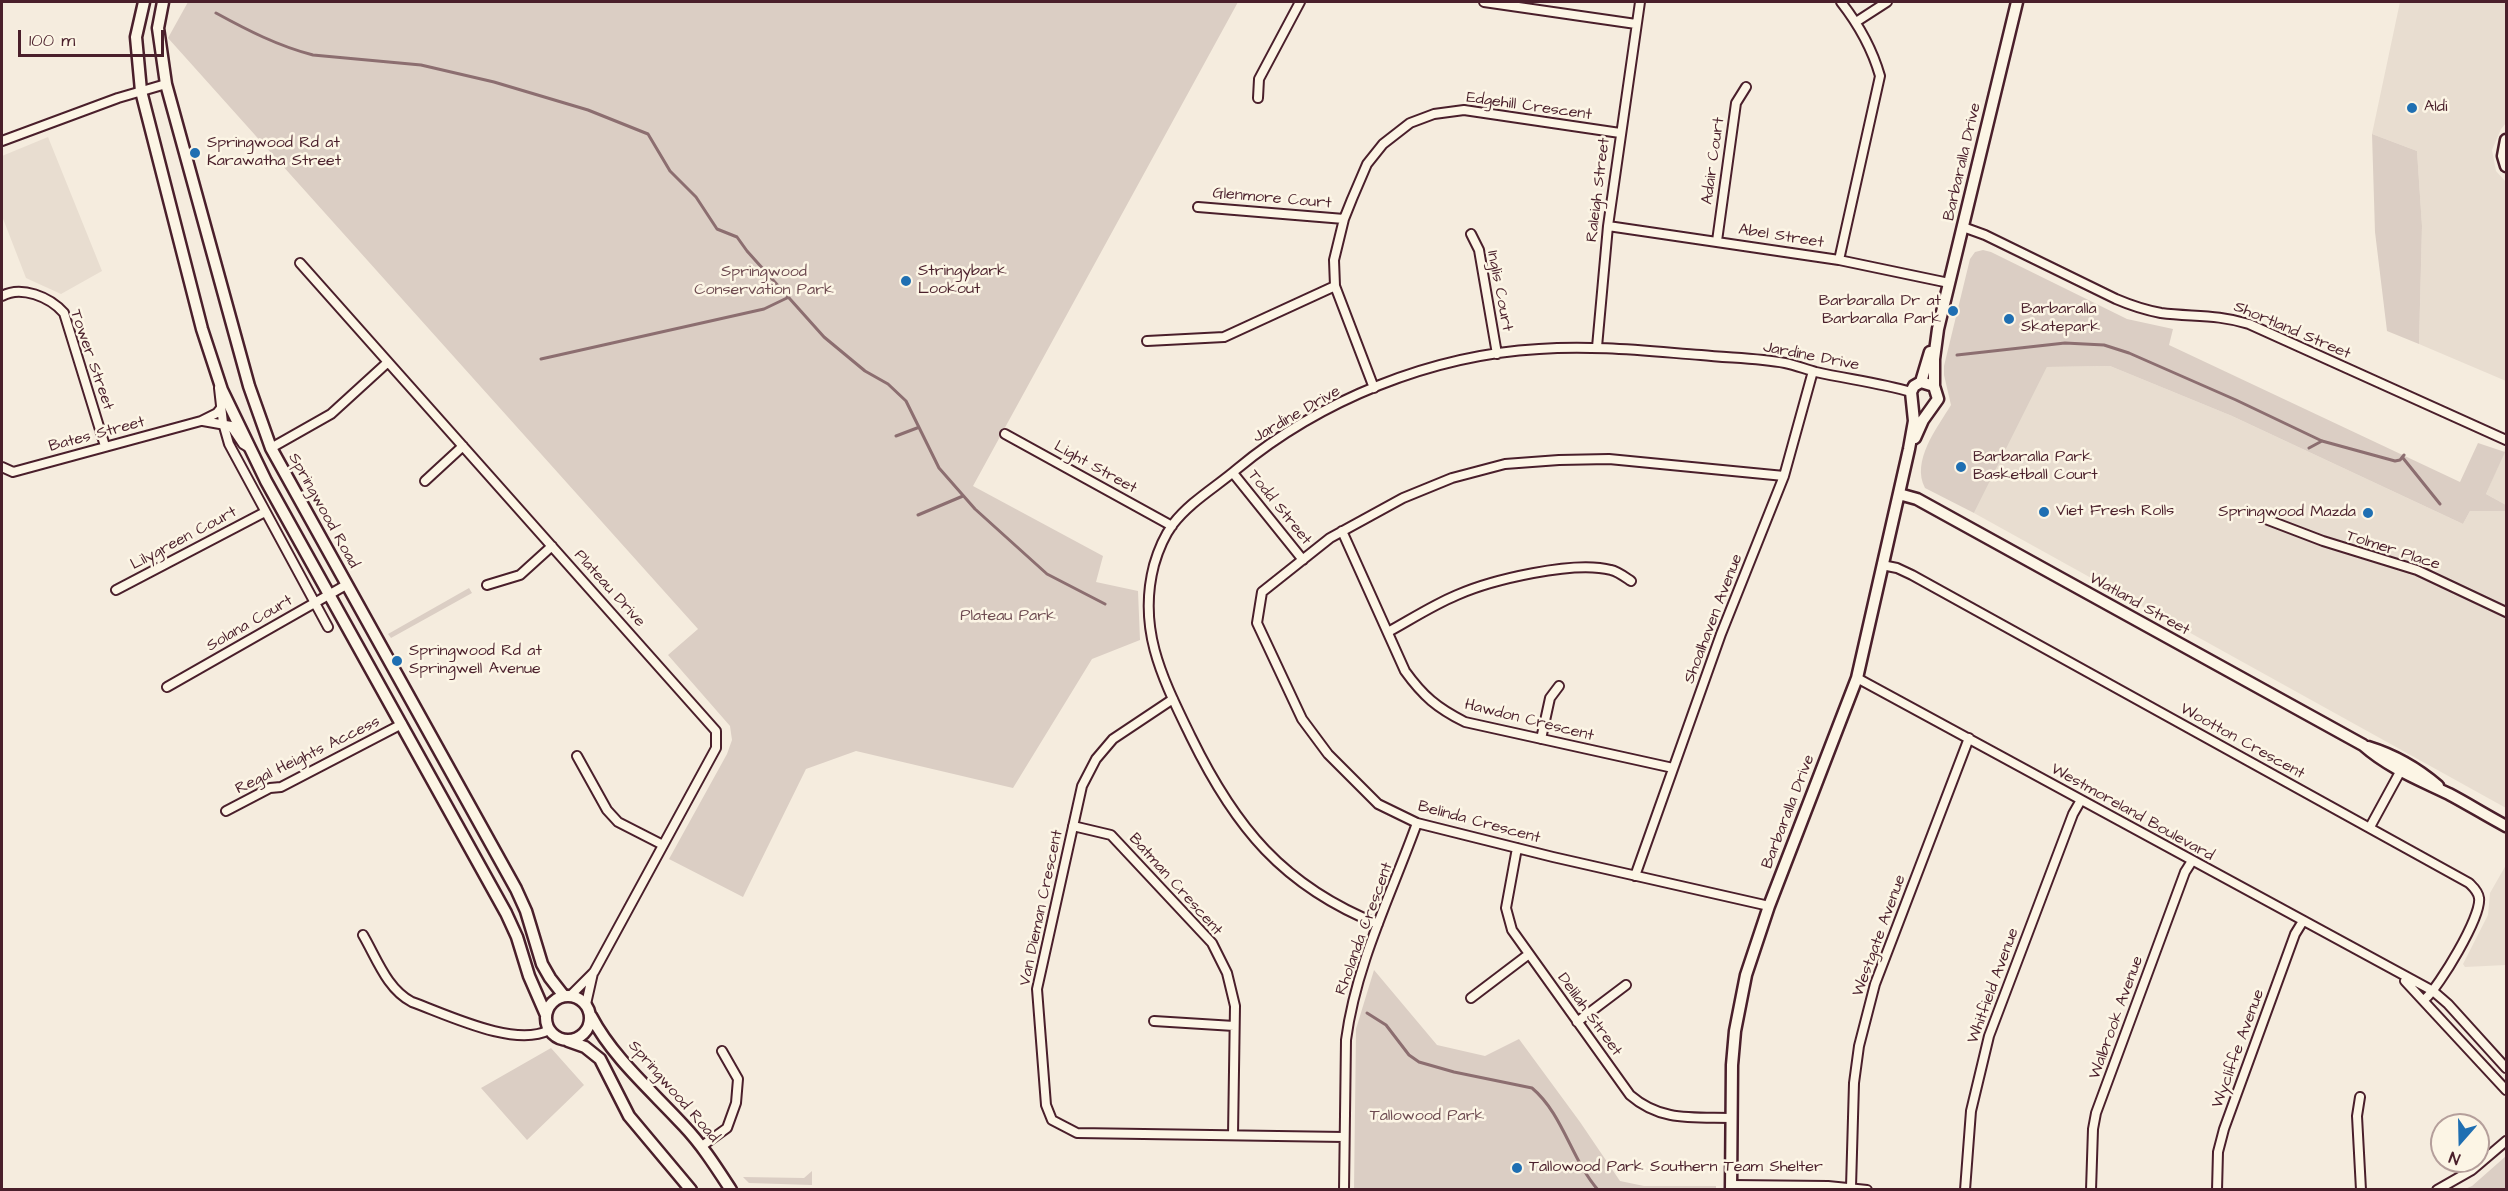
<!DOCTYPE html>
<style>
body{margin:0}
#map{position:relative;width:2508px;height:1191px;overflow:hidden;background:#f5ecde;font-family:"Architects Daughter",sans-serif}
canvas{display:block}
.frame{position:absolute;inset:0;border:3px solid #4a1f2b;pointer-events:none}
.north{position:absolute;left:2430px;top:1113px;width:60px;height:60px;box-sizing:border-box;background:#fcf5e5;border:2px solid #b59f9b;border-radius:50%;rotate:200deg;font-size:16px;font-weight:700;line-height:24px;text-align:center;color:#4a1f2b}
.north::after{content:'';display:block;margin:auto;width:21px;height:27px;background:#1f6fb2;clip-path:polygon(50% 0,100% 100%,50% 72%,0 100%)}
.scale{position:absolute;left:18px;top:30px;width:146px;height:27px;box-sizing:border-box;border:3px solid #4a1f2b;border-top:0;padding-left:8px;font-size:18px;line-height:21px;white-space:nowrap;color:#4a1f2b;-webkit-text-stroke:4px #fcf5e5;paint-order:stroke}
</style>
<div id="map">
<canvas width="2508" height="1191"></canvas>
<div class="frame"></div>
<div class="north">N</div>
<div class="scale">100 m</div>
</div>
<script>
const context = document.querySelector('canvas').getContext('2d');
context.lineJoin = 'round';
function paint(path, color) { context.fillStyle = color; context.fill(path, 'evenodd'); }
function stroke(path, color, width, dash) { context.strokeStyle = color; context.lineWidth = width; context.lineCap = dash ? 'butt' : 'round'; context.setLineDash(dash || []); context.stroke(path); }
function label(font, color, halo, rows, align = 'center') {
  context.font = font + ' "Architects Daughter",sans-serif'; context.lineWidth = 5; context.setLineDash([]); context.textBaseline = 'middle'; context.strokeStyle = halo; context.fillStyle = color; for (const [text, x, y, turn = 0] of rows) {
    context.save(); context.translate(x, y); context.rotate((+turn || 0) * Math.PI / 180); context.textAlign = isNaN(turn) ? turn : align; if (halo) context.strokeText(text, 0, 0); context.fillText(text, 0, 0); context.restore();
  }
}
paint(new Path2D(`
 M2400 2H2506V123L2501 129 2492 150 2496 171 2506 182V381L2419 344 2422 226 2417 151 2372 134Z
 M48 137 102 271 61 294 26 278 2 216V156Z
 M2110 366 2232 416 2463 524 2470 511H2506V808L1974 513 2047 367Z
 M2506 448V505L2486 494Z
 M2506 865V965L2465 967 2463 964 2488 915 2490 893Z`), '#e8ddd0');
paint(new Path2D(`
 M188 2H1238L973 486 1103 556 1096 582 1138 591 1140 640 1092 659 1013 788 856 751 806 769 743 897 669 859 727 754 732 740 730 726 668 655 698 629 168 38Z
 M2372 134 2417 151 2422 226 2419 344 2387 331 2375 232Z
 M1983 250 1991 252 2127 319 2173 329 2169 345 2460 482 2478 443 2505 452 2486 494 2506 505V511H2470L2463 524 2232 416 2110 366 2047 367 1974 513 1925 488C1911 461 1937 428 1951 405L1944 375V366L1970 259 1975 252Z
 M469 588 472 593 391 638 388 634Z
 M1374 970 1437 1045 1485 1056 1519 1039 1580 1122 1620 1181 1644 1186H1716V1189H1354L1356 1029Z
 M551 1048 584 1085 527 1140 481 1088Z
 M2506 1156V1189H2465L2472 1186Z
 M812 1171V1185L749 1183 743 1177 804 1178Z`), '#dbcec4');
stroke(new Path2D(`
 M216 13C247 30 278 46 313 55L421 65 494 82 588 110 648 134 670 171 696 197 717 229 737 237 747 251 824 337 865 371 888 384 906 401 939 468 975 509 1047 574 1105 604
 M1957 355 2065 343 2104 345 2129 353 2236 400 2322 441 2395 461 2400 460 2404 455
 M541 359 764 309 789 297
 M896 436 917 428
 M2309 448 2322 441
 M2403 458 2440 504
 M918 515 963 496
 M1367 1013 1386 1025 1409 1055 1419 1062 1454 1072 1532 1088C1563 1114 1571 1159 1598 1190`), '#8c6e70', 3);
const minor = new Path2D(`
 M1484 2 1636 24
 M1856 22 1887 2
 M1258 98 1259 79 1300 2
 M2 141 118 98 166 84
 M1198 207 1344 219
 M1608 226 1839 260 1949 283
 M1963 227 1985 235 2116 299C2130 305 2145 310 2161 313 2192 317 2217 314 2249 324L2506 440
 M1471 234 1479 250 1497 354
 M1717 241 1736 103 1746 87
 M1839 260 1880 76C1872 48 1859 25 1841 2
 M300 263 716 731V748L594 972 570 996
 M2 296C21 285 50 297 64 313L105 446
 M1147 341 1224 337 1335 286
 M1597 347 1608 226 1640 2
 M219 388 223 423 229 444 328 627
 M1374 388 1335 286 1334 260 1344 219 1352 199 1367 164 1383 144 1410 123 1434 114 1464 110 1620 133
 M203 421 231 426 243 444 248 447
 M1005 434 1172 526
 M271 448 331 414 388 362
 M2 467 13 472 201 421 217 413 221 408
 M1233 473 1303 560
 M425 481 463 446
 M2268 520 2323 541 2417 570 2506 612
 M1342 531 1405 671C1423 696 1437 708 1465 722L1673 768
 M1882 565 1897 568 1912 575 2469 883C2473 887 2478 891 2479 898 2482 916 2439 987 2425 999
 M487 585 520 575 552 546
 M116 590 265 512
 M1388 632C1410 620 1433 605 1457 595 1491 580 1574 560 1611 570 1617 571 1625 577 1631 581
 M1857 678 2433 991 2448 1004 2506 1068
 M167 687 346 585
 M1173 699 1113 739 1096 759 1082 786 1037 989 1046 1105 1052 1120 1077 1133 1344 1137
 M1541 739 1550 698 1559 686
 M577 756 607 810 618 822 663 845
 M226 811 270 788 281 787 402 724
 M1073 826 1111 835 1212 943 1227 973 1235 1006 1233 1135
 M2370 827 2400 772
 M1517 848 1506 908 1512 930 1630 1095C1661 1122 1693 1117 1732 1118
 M1635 876 1721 634 1784 476 1813 371
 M1769 906 1553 857 1417 823 1378 804 1328 754 1302 719 1257 623 1262 592 1330 538 1403 498 1452 478 1505 464 1559 460 1609 459 1784 476
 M1378 924C1283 886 1235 827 1191 737 1163 679 1137 630 1154 565 1158 551 1165 535 1173 524 1191 501 1216 487 1237 469 1320 400 1431 355 1539 349 1593 345 1647 351 1701 355 1728 358 1757 358 1785 363 1795 365 1805 369 1816 372 1847 379 1880 383 1911 392
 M363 935C377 959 387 989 412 1002 448 1015 515 1048 549 1030
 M2405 981 2506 1090
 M1471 998 1529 954
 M586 1004 593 973
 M1154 1021 1234 1026
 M1577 1022 1626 985
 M2360 1097 2357 1116 2361 1190
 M702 1146 727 1128 736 1103 738 1079 722 1051
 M1731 1185 1828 1186 1867 1190
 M1851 1187 1854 1083 1859 1046 1875 984 1969 738
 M1344 1190 1346 1040C1356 964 1391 895 1417 823
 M1965 1190 1971 1111 1989 1036 2073 814 2081 800
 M2091 1190 2093 1129 2096 1113 2185 872 2192 861
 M2217 1190 2218 1152 2224 1129 2295 934 2303 921
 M2437 1190 2472 1170 2506 1141`);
const tertiary = new Path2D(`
 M2506 140 2503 156 2506 166
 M1921 382 1930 352
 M1915 438 1923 420 1938 399 1934 386V359L1938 329 2017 2
 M1899 494 1917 499 2363 745C2389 768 2418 779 2449 794 2468 804 2487 816 2506 826
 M2368 747C2394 755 2417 768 2438 786
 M1731 1190 1732 1065 1735 1031 1746 975 1769 906 1857 678 1909 449 1914 421 1911 392 1914 386 1921 382 1934 386`);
const secondary = new Path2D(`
 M144 2 136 37 141 91 202 329 222 390 266 481 506 913 517 937 529 976 546 1015
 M163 2 158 28 166 84 249 386 271 448 516 889 526 911 542 964 550 978 564 996
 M546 1018a22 22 0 1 1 44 0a22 22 0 1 1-44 0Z
 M591 1016C613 1058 652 1091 684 1126 702 1145 716 1167 731 1190
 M568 1041 585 1047 600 1059 629 1116 691 1190`);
stroke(minor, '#4a1f2b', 12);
stroke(tertiary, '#4a1f2b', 15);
stroke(secondary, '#4a1f2b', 15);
stroke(minor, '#fcf5e5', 8);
stroke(tertiary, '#fcf5e5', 10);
stroke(secondary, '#fcf5e5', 10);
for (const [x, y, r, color] of [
 [2412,108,6,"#1f6fb2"],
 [195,153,6,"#1f6fb2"],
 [906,281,6,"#1f6fb2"],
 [1953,311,6,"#1f6fb2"],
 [2009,319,6,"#1f6fb2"],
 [1961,467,6,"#1f6fb2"],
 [2044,512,6,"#1f6fb2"],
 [2368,513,6,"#1f6fb2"],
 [397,661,6,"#1f6fb2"],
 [1517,1168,6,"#1f6fb2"]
]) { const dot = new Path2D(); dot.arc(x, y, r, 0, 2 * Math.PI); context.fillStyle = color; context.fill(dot); stroke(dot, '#fcf5e5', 2); }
label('16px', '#4a1f2b', '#fcf5e5', [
 ["Edgehill Crescent",1529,107,8],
 ["Adair Court",1714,161,-82],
 ["Barbaralla Drive",1963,162,-77],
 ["Raleigh Street",1599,190,-83],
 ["Glenmore Court",1272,199,5],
 ["Abel Street",1781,237,9],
 ["Inglis Court",1499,291,79],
 ["Shortland Street",2292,331,23],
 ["Jardine Drive",1811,357,11],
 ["Tower Street",91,360,71],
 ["Jardine Drive",1297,415,-30],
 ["Bates Street",97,435,-15],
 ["Light Street",1095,468,29],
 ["Todd Street",1279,508,51],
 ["Springwood Road",323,511,61],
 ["Lilygreen Court",184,539,-28],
 ["Tolmer Place",2393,551,18],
 ["Plateau Drive",609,589,48],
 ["Watland Street",2139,605,29],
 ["Shoalhaven Avenue",1714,619,-69],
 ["Solana Court",250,624,-30],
 ["Hawdon Crescent",1529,721,14],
 ["Wootton Crescent",2242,742,29],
 ["Regal Heights Access",308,756,-26],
 ["Barbaralla Drive",1789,812,-69],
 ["Westmoreland Boulevard",2132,813,29],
 ["Belinda Crescent",1479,823,15],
 ["Batman Crescent",1175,885,48],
 ["Van Dieman Crescent",1042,908,-78],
 ["Rholanda Crescent",1365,929,-70],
 ["Westgate Avenue",1880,936,-70],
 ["Whitfield Avenue",1994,986,-70],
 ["Delilah Street",1589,1015,54],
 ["Walbrook Avenue",2117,1018,-70],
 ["Wycliffe Avenue",2239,1049,-70],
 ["Springwood Road",673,1092,49]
]);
label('16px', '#4a1f2b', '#fcf5e5', [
 ["Aldi",2424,108],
 ["Springwood Rd at",207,144],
 ["Karawatha Street",207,162],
 ["Stringybark",918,272],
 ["Lookout",918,290],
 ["Barbaralla Dr at",1941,302,"right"],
 ["Barbaralla Park",1941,320,"right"],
 ["Barbaralla",2021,310],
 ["Skatepark",2021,328],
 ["Barbaralla Park",1973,458],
 ["Basketball Court",1973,476],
 ["Viet Fresh Rolls",2056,512],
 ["Springwood Mazda",2356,513,"right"],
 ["Springwood Rd at",409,652],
 ["Springwell Avenue",409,670],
 ["Tallowood Park Southern Team Shelter",1529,1168]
], 'left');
label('16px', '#6e4b51', '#fcf5e5', [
 ["Springwood",764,273],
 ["Conservation Park",764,291],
 ["Plateau Park",1008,617],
 ["Tallowood Park",1427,1117]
]);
</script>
